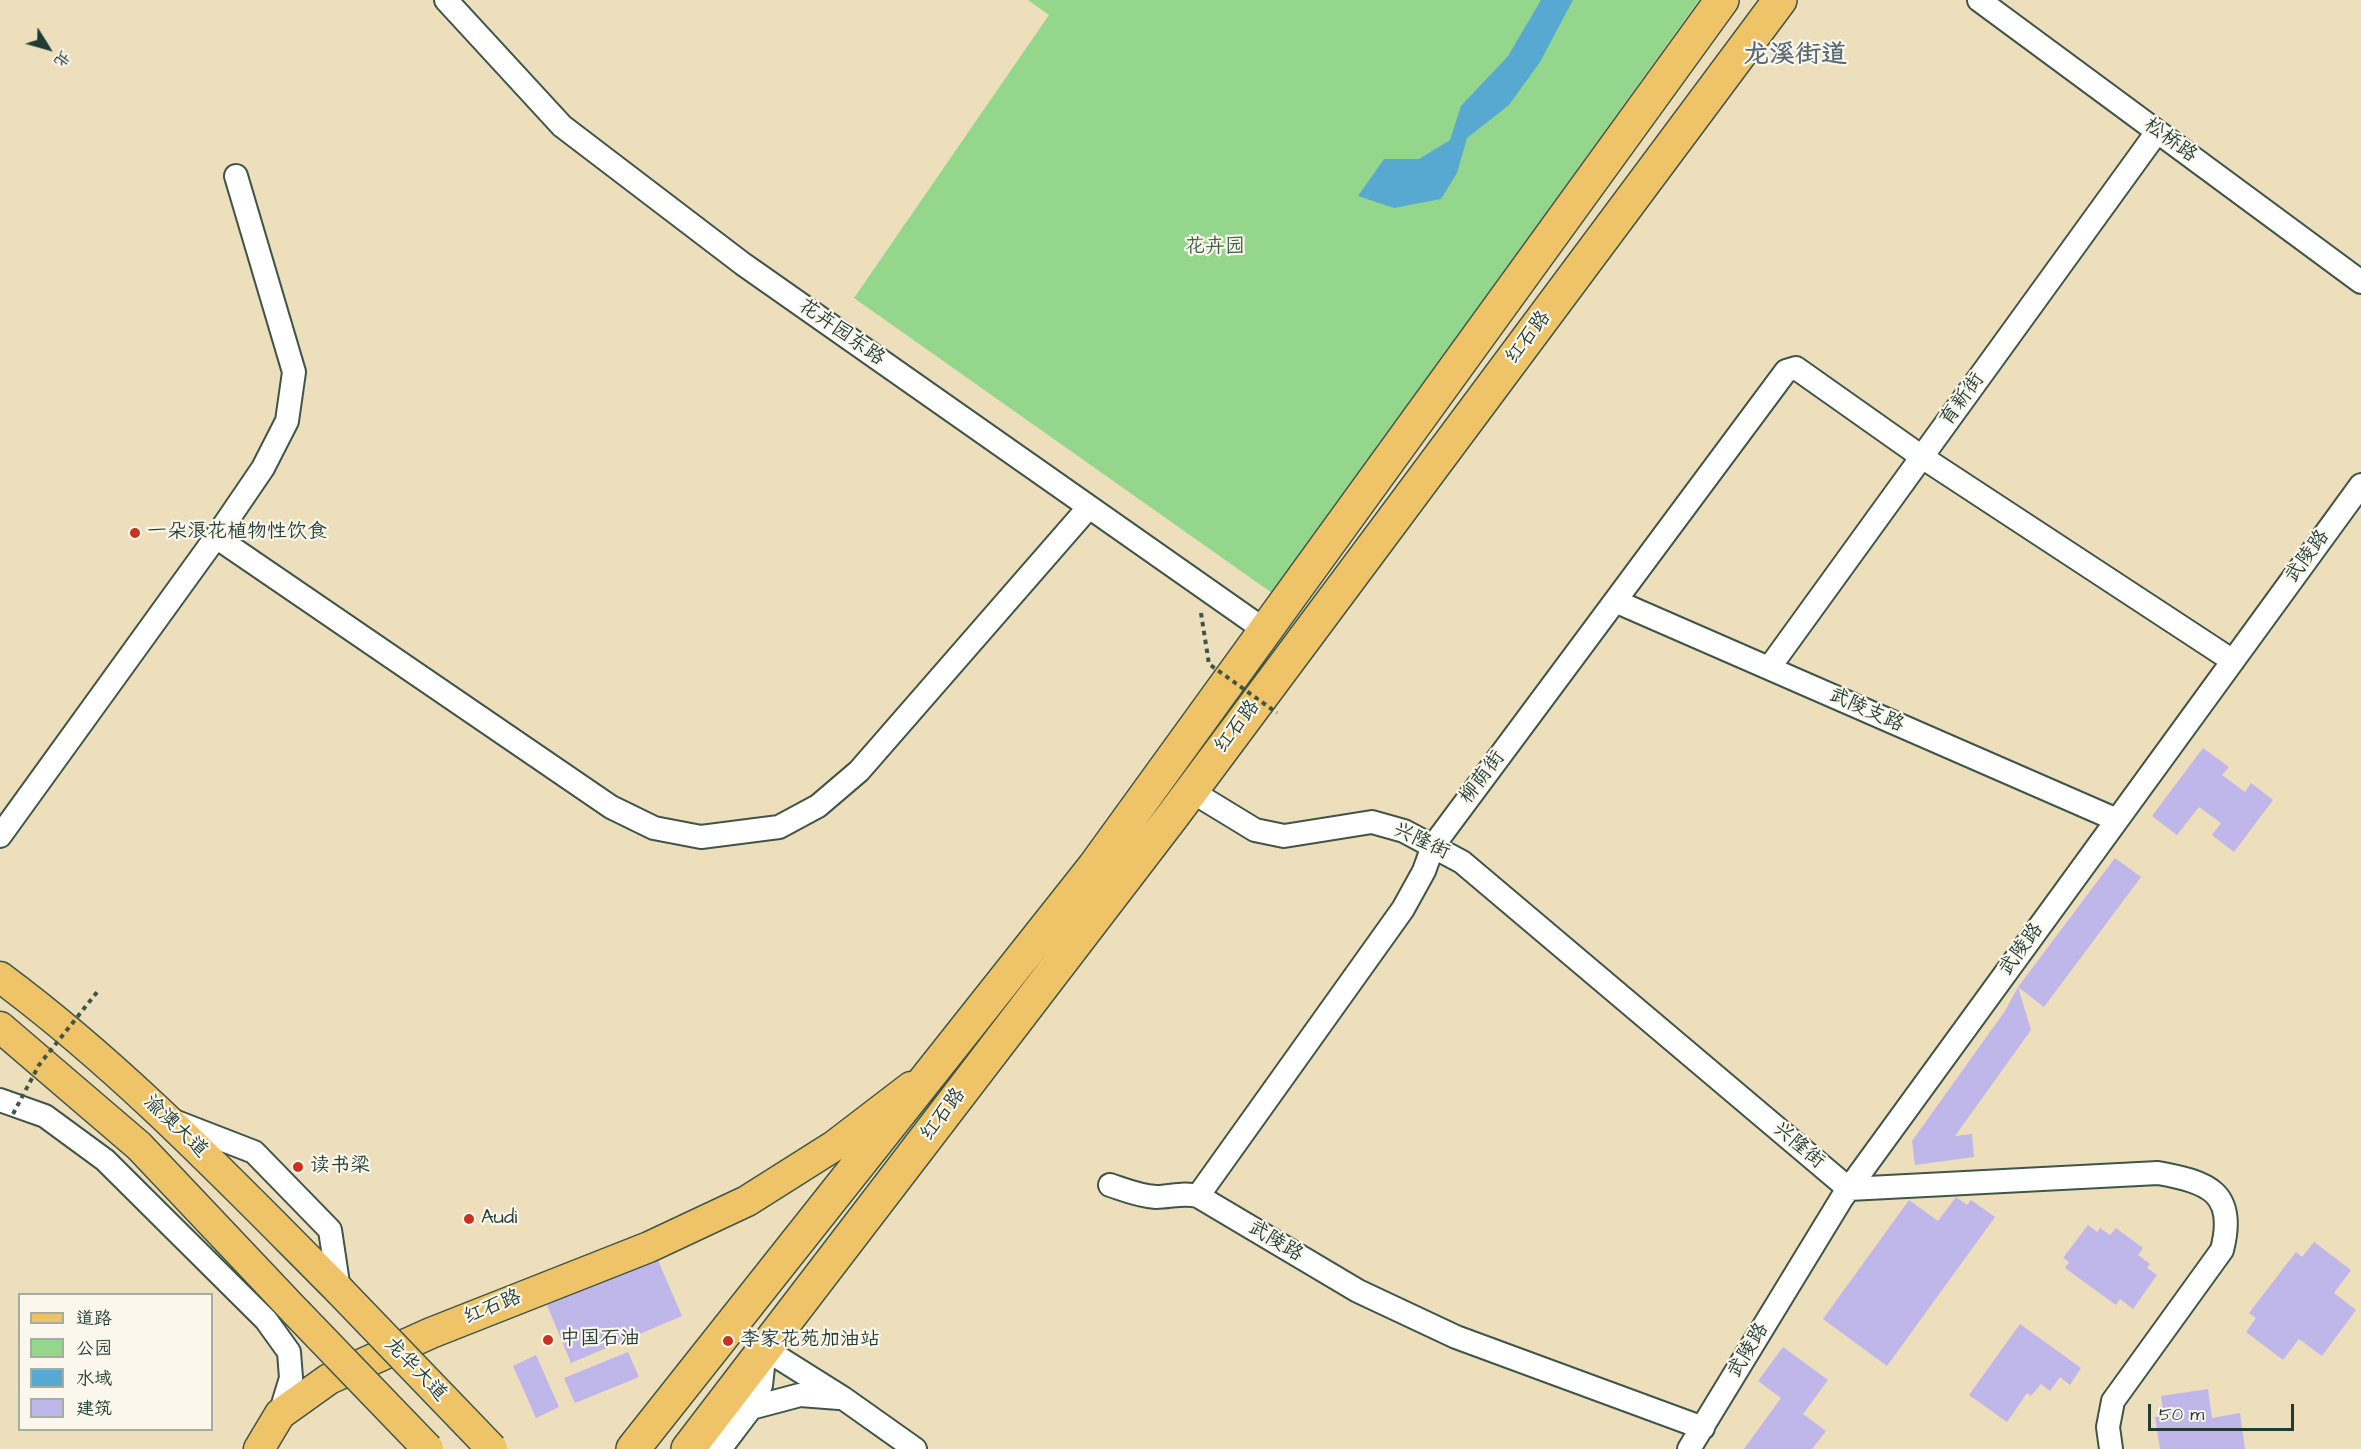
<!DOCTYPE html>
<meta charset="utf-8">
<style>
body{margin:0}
#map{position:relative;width:2361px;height:1449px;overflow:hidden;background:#eddfbc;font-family:"Architects Daughter","LXGW WenKai TC",sans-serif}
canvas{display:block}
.legend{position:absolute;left:18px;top:1293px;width:195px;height:138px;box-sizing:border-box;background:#fbf7ec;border:2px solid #a3ada2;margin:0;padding:8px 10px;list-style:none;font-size:18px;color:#1f3d34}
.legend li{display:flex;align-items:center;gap:12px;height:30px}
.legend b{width:30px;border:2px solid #a3ada2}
.north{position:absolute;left:18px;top:18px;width:60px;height:60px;-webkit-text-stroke:4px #fbf7ec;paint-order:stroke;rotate:127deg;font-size:16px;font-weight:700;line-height:24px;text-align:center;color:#1f3d34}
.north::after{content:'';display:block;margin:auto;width:21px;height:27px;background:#1f3d34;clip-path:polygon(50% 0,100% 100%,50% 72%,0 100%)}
.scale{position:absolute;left:2148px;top:1404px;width:146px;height:27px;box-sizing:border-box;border:3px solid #1f3d34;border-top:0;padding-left:8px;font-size:18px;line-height:21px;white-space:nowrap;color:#1f3d34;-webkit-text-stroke:4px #fbf7ec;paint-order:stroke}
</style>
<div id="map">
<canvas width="2361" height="1449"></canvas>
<ul class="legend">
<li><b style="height:8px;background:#efc469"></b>道路</li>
<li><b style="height:16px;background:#95d68d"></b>公园</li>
<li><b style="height:16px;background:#57a9d2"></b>水域</li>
<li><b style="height:16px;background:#bfb6ea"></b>建筑</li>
</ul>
<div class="north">北</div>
<div class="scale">50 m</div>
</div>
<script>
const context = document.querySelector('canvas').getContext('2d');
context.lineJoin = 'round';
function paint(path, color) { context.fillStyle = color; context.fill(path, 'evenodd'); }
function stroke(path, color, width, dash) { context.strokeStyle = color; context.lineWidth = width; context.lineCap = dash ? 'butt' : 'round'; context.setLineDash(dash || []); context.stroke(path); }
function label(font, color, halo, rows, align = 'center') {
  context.font = font + ' "Architects Daughter","LXGW WenKai TC",sans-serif'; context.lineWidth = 4.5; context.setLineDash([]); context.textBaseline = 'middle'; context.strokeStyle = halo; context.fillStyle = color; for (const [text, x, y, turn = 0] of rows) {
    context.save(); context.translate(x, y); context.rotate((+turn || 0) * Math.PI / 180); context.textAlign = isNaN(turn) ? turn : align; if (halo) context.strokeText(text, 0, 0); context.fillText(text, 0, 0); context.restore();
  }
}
paint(new Path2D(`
 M1028 0H1699L1272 593 854 298 1049 15Z`), '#95d68d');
paint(new Path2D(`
 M1541 0H1573L1540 62 1509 105 1467 138 1457 173 1441 199 1394 208 1358 196 1384 159H1419L1450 140 1461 106 1508 56Z`), '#57a9d2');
paint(new Path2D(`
 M2203 748 2229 767 2222 775 2245 792 2251 783 2273 800 2234 852 2212 835 2221 823 2199 807 2177 835 2152 816Z
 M2115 858 2141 877 2044 1007 2018 987Z
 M2018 987 2031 1030 1955 1136 1972 1134 1974 1157 1915 1165 1912 1141 2005 1011Z
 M1956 1197 1967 1205 1971 1200 1995 1217 1887 1366 1823 1319 1909 1200 1938 1221Z
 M2088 1225 2097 1232 2100 1228 2110 1235 2116 1228 2143 1248 2138 1255 2150 1264 2147 1268 2157 1275 2133 1309 2120 1299 2116 1305 2065 1268 2069 1262 2063 1258Z
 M2314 1242 2351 1270 2334 1293 2356 1310 2322 1356 2299 1339 2283 1360 2246 1332 2256 1318 2249 1313 2296 1252 2302 1257Z
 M657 1258 682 1316 571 1363 547 1305Z
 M2020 1324 2081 1368 2070 1385 2060 1377 2050 1391 2041 1384 2031 1396 2027 1393 2007 1422 1969 1395Z
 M1783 1347 1828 1380 1803 1414 1826 1431 1812 1449H1744L1781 1398 1758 1381Z
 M628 1352 639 1377 575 1403 564 1378Z
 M536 1355 559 1407 536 1418 513 1366Z
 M2208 1389 2212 1418 2240 1413 2245 1449H2160L2155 1417 2164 1416 2161 1396Z`), '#bfb6ea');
const minor = new Path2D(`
 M446 0 562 126 743 264 1266 631
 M1979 0 2361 282
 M216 537 611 807 654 828 701 837 779 827 818 806 859 771 1089 507
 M1615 601 2117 820
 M1769 668 2157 132
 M1191 791 1255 830 1284 836 1372 822 1404 831 1462 862 1849 1189 2158 1173C2208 1182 2237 1192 2222 1250L2113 1401 2108 1427 2111 1449
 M0 836 216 537 263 468 287 421 294 372 236 176
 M0 1100 45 1116 105 1160 266 1320 289 1352 291 1378 280 1414
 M174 1121 254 1152 330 1230 339 1290
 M1110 1185C1125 1190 1139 1196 1156 1197 1171 1197 1183 1192 1198 1196L1358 1291 1456 1337 1703 1428
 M1198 1196 1403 909 1424 871 1433 846 1786 371 1796 368 1922 457 2233 661
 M751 1408 761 1385 765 1349 843 1398 915 1449
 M720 1449 751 1408 800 1395 839 1398
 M1689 1449 1842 1198 2361 485`);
const major = new Path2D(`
 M0 977C124 1069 230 1181 339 1290
 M0 1027 139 1146 296 1312
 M259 1449 280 1414 329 1379 431 1333 649 1247 747 1201 834 1146 911 1087`);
const highway = new Path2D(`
 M633 1449 1094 867 1722 0
 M688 1449 1174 814 1780 0`);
stroke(minor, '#3e5548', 26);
stroke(major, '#3e5548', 33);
stroke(highway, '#3e5548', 36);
stroke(minor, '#fff', 22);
stroke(major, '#efc469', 30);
stroke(highway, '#efc469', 33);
const majorBridge = new Path2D(`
 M339 1290 492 1449
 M296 1312 428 1449`);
stroke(majorBridge, '#3e5548', 33, []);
stroke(new Path2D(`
 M1201 613 1209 664 1277 713
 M13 1114 39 1065 98 991`), '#3e5548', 4, [4.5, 4.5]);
stroke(majorBridge, '#efc469', 30);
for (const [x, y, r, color] of [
 [135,533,6,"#c8321e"],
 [298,1167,6,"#c8321e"],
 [469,1219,6,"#c8321e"],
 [548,1340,6,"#c8321e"],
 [728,1341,6,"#c8321e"]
]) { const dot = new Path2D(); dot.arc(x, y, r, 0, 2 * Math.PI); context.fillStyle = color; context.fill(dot); stroke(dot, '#fbf7ec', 2); }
label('20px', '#1f3d34', '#fbf7ec', [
 ["松桥路",2170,141,36],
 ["花卉园东路",841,333,35],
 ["红石路",1529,338,-53],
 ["育新街",1963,400,-54],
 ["武陵路",2308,557,-54],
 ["武陵支路",1866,711,24],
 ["红石路",1238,727,-53],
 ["柳荫街",1483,778,-53],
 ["兴隆街",1421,842,25],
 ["武陵路",2022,950,-54],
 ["红石路",944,1115,-53],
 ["渝澳大道",175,1127,44],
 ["兴隆街",1798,1146,40],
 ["武陵路",1275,1242,31],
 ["红石路",493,1308,-22],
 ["武陵路",1749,1351,-59],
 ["龙华大道",415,1370,46]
]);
label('20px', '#375c46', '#fbf7ec', [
 ["花卉园",1215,248]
]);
label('20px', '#1f3d34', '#fbf7ec', [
 ["一朵浪花植物性饮食",147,533],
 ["读书梁",310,1167],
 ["Audi",481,1219],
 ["中国石油",560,1340],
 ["李家花苑加油站",740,1341]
], 'left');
label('bold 26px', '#576774', '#fbf7ec', [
 ["龙溪街道",1795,57]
]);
</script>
